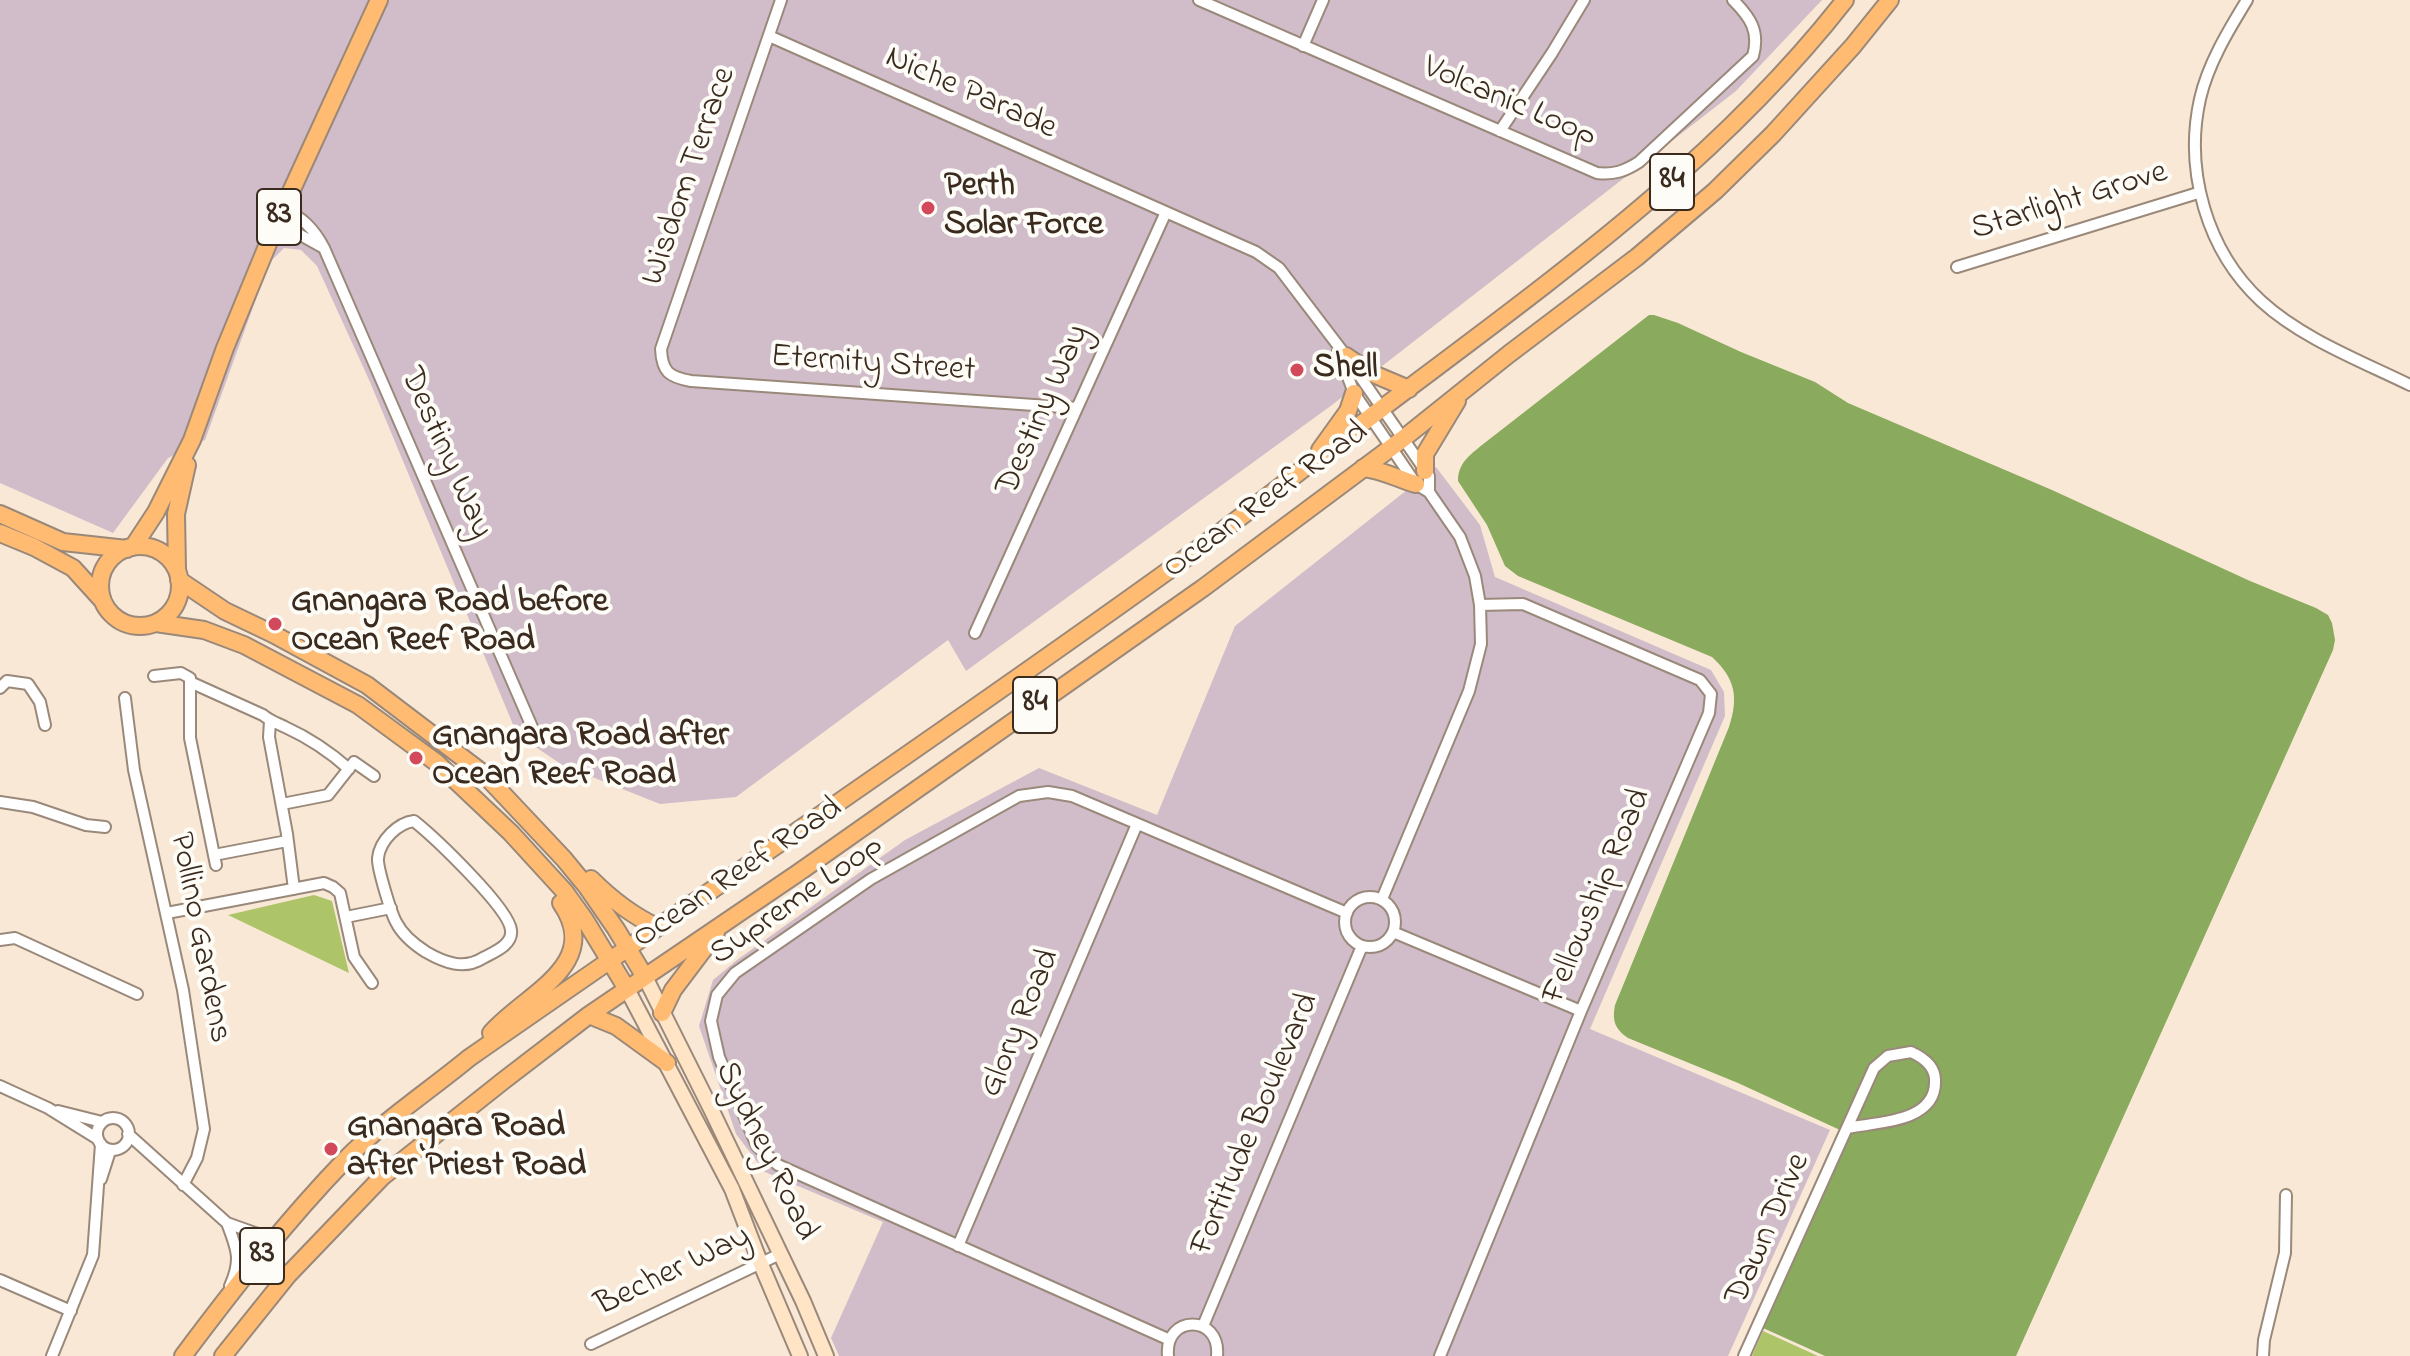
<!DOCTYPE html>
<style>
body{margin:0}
canvas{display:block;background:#f8e8d5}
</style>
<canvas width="2410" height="1356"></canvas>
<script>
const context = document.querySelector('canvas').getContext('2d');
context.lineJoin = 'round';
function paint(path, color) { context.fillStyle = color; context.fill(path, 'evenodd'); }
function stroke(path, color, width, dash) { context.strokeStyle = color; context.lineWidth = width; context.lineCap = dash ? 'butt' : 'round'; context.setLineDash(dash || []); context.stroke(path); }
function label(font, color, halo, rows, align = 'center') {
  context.font = font + ' "Indie Flower",sans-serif'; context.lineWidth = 8; context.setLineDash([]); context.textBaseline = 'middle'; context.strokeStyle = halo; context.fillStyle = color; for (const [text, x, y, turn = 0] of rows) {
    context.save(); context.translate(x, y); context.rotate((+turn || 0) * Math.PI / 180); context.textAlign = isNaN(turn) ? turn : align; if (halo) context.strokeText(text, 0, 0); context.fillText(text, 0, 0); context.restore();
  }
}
paint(new Path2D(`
 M0 0H1822L1736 91 1332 405 966 671 948 640 736 797 660 804 562 765 517 734 370 382 317 266 301 250 284 248 269 263 205 440 168 458 113 533 0 483Z
 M1436 467 1480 525 1495 577 1711 670 1724 692 1725 716 1590 1029 1830 1130 1728 1356H839L831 1338 883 1222 765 1172 736 1134 699 1026 713 980 737 960 905 840 1039 768 1157 815 1235 626Z`), '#d1bdc9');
paint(new Path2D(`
 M314 895 332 901 349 973 228 915Z
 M1763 1331 1818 1356H1752Z`), '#adc469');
paint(new Path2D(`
 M1649 315H1654L1678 323 1741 352 1815 382 1848 403 2052 490 2250 581 2316 608 2328 615 2332 623 2335 640 2333 650 2016 1356H1825L1752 1323 1840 1130 1738 1083 1628 1038C1615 1029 1612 1021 1615 1005L1729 727C1739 697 1735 678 1712 657L1518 576 1505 566 1487 525 1458 481C1458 463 1470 455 1482 445Z`), '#8aaa5d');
const street = new Path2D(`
 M781 0 661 349C662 372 669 377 691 381L1077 408
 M1199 0 1597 173C1614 175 1625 171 1639 162L1753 56C1760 31 1750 17 1733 0
 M2247 0C2228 31 2208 64 2200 99 2184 171 2207 251 2261 301 2301 338 2361 361 2410 385
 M769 36 1256 252 1279 268 1346 356 1429 476V492
 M1303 46 1323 0
 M1500 131 1552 53 1584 0
 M283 208C303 218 314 229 324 248L532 727
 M277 222 322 247
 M1957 267 2198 193
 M1338 351 1354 393 1416 484 1429 492 1460 537 1475 576 1480 605 1481 644 1469 691 1382 899
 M975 633 1166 212
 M154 676 181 673 190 678V738L216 865
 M190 682 263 715C270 721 277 723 285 727 309 738 330 752 349 769
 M0 688 7 681 28 684 40 702 45 725
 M125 698 134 770 183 990 204 1129 197 1158 183 1185
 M270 721 269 737 287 834 294 889
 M0 802 33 807 86 825 105 827
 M282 804 328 795 354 762 374 776
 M414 821C434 837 509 908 511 930 513 945 494 952 483 958 464 970 445 963 426 952 415 945 402 934 396 922 391 913 377 867 378 858 380 840 398 823 414 821Z
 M214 855 287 841
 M1345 922a25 25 0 1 1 50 0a25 25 0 1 1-50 0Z
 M167 913 324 883 333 887 340 893 354 957 372 983
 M346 917 391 908
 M1393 932 1581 1011
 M0 940 15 938 137 994
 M0 1086 48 1108 98 1139
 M58 1111 102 1122
 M97 1134a16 16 0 1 1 32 0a16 16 0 1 1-32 0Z
 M128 1134 227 1223 255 1233 277 1238
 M101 1179 110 1151
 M227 1223C237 1249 242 1260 230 1286
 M958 1246 1137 824
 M0 1280 71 1311
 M1203 1326 1362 946
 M1170 1340 778 1165 757 1146 719 1057 711 1021 717 995 735 973 871 879 1019 796 1048 792 1072 796 1347 913
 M591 1344 780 1254
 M52 1356 93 1255 101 1144
 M1168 1356C1164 1314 1221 1314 1217 1356
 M1440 1356 1581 1011 1709 713 1711 694 1700 680 1523 604 1480 605
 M1744 1356 1874 1068 1888 1056 1911 1052C1922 1057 1935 1066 1935 1080 1937 1123 1876 1122 1847 1128
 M2263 1356 2264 1340 2285 1253 2286 1195`);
const secondary = new Path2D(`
 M645 977 711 1109 803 1301 826 1356
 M627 989 732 1189 760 1262 800 1356`);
const primary = new Path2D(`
 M1346 356 1371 373 1409 389
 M1320 450 1348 411 1354 393
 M1363 468C1383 470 1398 479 1416 484
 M1425 471V454L1457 401
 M0 514 63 542 127 549
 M0 533 34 547 73 568 102 600
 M100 586a40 40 0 1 1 80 0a40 40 0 1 1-80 0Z
 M133 547 156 512 192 440 225 348 277 222 379 0
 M177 569 176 514 187 465
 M179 580 225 611 273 634 367 685 484 774 564 859 587 887 616 929 645 977
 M156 623 204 630 244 645 358 705 437 763 511 833 565 892 585 920 627 989
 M591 879C611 899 631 915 657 927
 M662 1013 673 990 716 933
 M589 1015 616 1026 667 1063
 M491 1033C525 994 604 965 561 903
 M183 1356C234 1288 287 1220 346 1159 382 1122 429 1091 469 1058 703 895 940 735 1172 568 1243 517 1311 462 1381 409 1545 285 1717 164 1845 0
 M223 1356 288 1275 382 1177 503 1081 589 1015 798 873 1203 588 1404 438 1509 354 1637 257 1715 191 1773 134 1853 46 1890 0`);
stroke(street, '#9a897a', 14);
stroke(secondary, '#9a897a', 18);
stroke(primary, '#9a897a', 20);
stroke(street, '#fff', 10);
stroke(secondary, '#ffe4c6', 14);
stroke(primary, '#ffbb71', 16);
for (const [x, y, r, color] of [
 [928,208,8,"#d1495b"],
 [1297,370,8,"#d1495b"],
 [275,624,8,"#d1495b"],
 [416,758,8,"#d1495b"],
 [331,1149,8,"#d1495b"]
]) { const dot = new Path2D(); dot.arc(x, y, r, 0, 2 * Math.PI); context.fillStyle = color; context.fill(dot); stroke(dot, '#fdfcf7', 3); }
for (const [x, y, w] of [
 [1672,182,44],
 [279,217,44],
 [1035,705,44],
 [262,1256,44]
]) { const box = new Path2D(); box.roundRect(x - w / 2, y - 28, w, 56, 6); context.fillStyle = '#fdfcf7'; context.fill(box); stroke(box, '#3b2a1e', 2); }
label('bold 32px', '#3b2a1e', null, [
 ["84",1672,182],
 ["83",279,217],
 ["84",1035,705],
 ["83",262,1256]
]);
label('34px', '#3b2a1e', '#fdfcf7', [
 ["Niche Parade",970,95,24],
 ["Volcanic Loop",1509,104,23],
 ["Wisdom Terrace",691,177,-71],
 ["Starlight Grove",2070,203,-17],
 ["Eternity Street",873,366,4],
 ["Destiny Way",1045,411,-66],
 ["Destiny Way",444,454,66],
 ["Ocean Reef Road",1267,502,-36],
 ["Ocean Reef Road",739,875,-34],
 ["Fellowship Road",1599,897,-67],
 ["Supreme Loop",798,902,-35],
 ["Pollino Gardens",198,938,79],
 ["Glory Road",1022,1024,-67],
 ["Fortitude Boulevard",1257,1125,-67],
 ["Sydney Road",764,1152,64],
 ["Dawn Drive",1770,1230,-66],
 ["Becher Way",674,1273,-26]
]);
label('bold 34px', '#3b2a1e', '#fdfcf7', [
 ["Perth",944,188],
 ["Solar Force",944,227],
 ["Shell",1313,370],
 ["Gnangara Road before",291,604],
 ["Ocean Reef Road",291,643],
 ["Gnangara Road after",432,738],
 ["Ocean Reef Road",432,777],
 ["Gnangara Road",347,1129],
 ["after Priest Road",347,1168]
], 'left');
</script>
